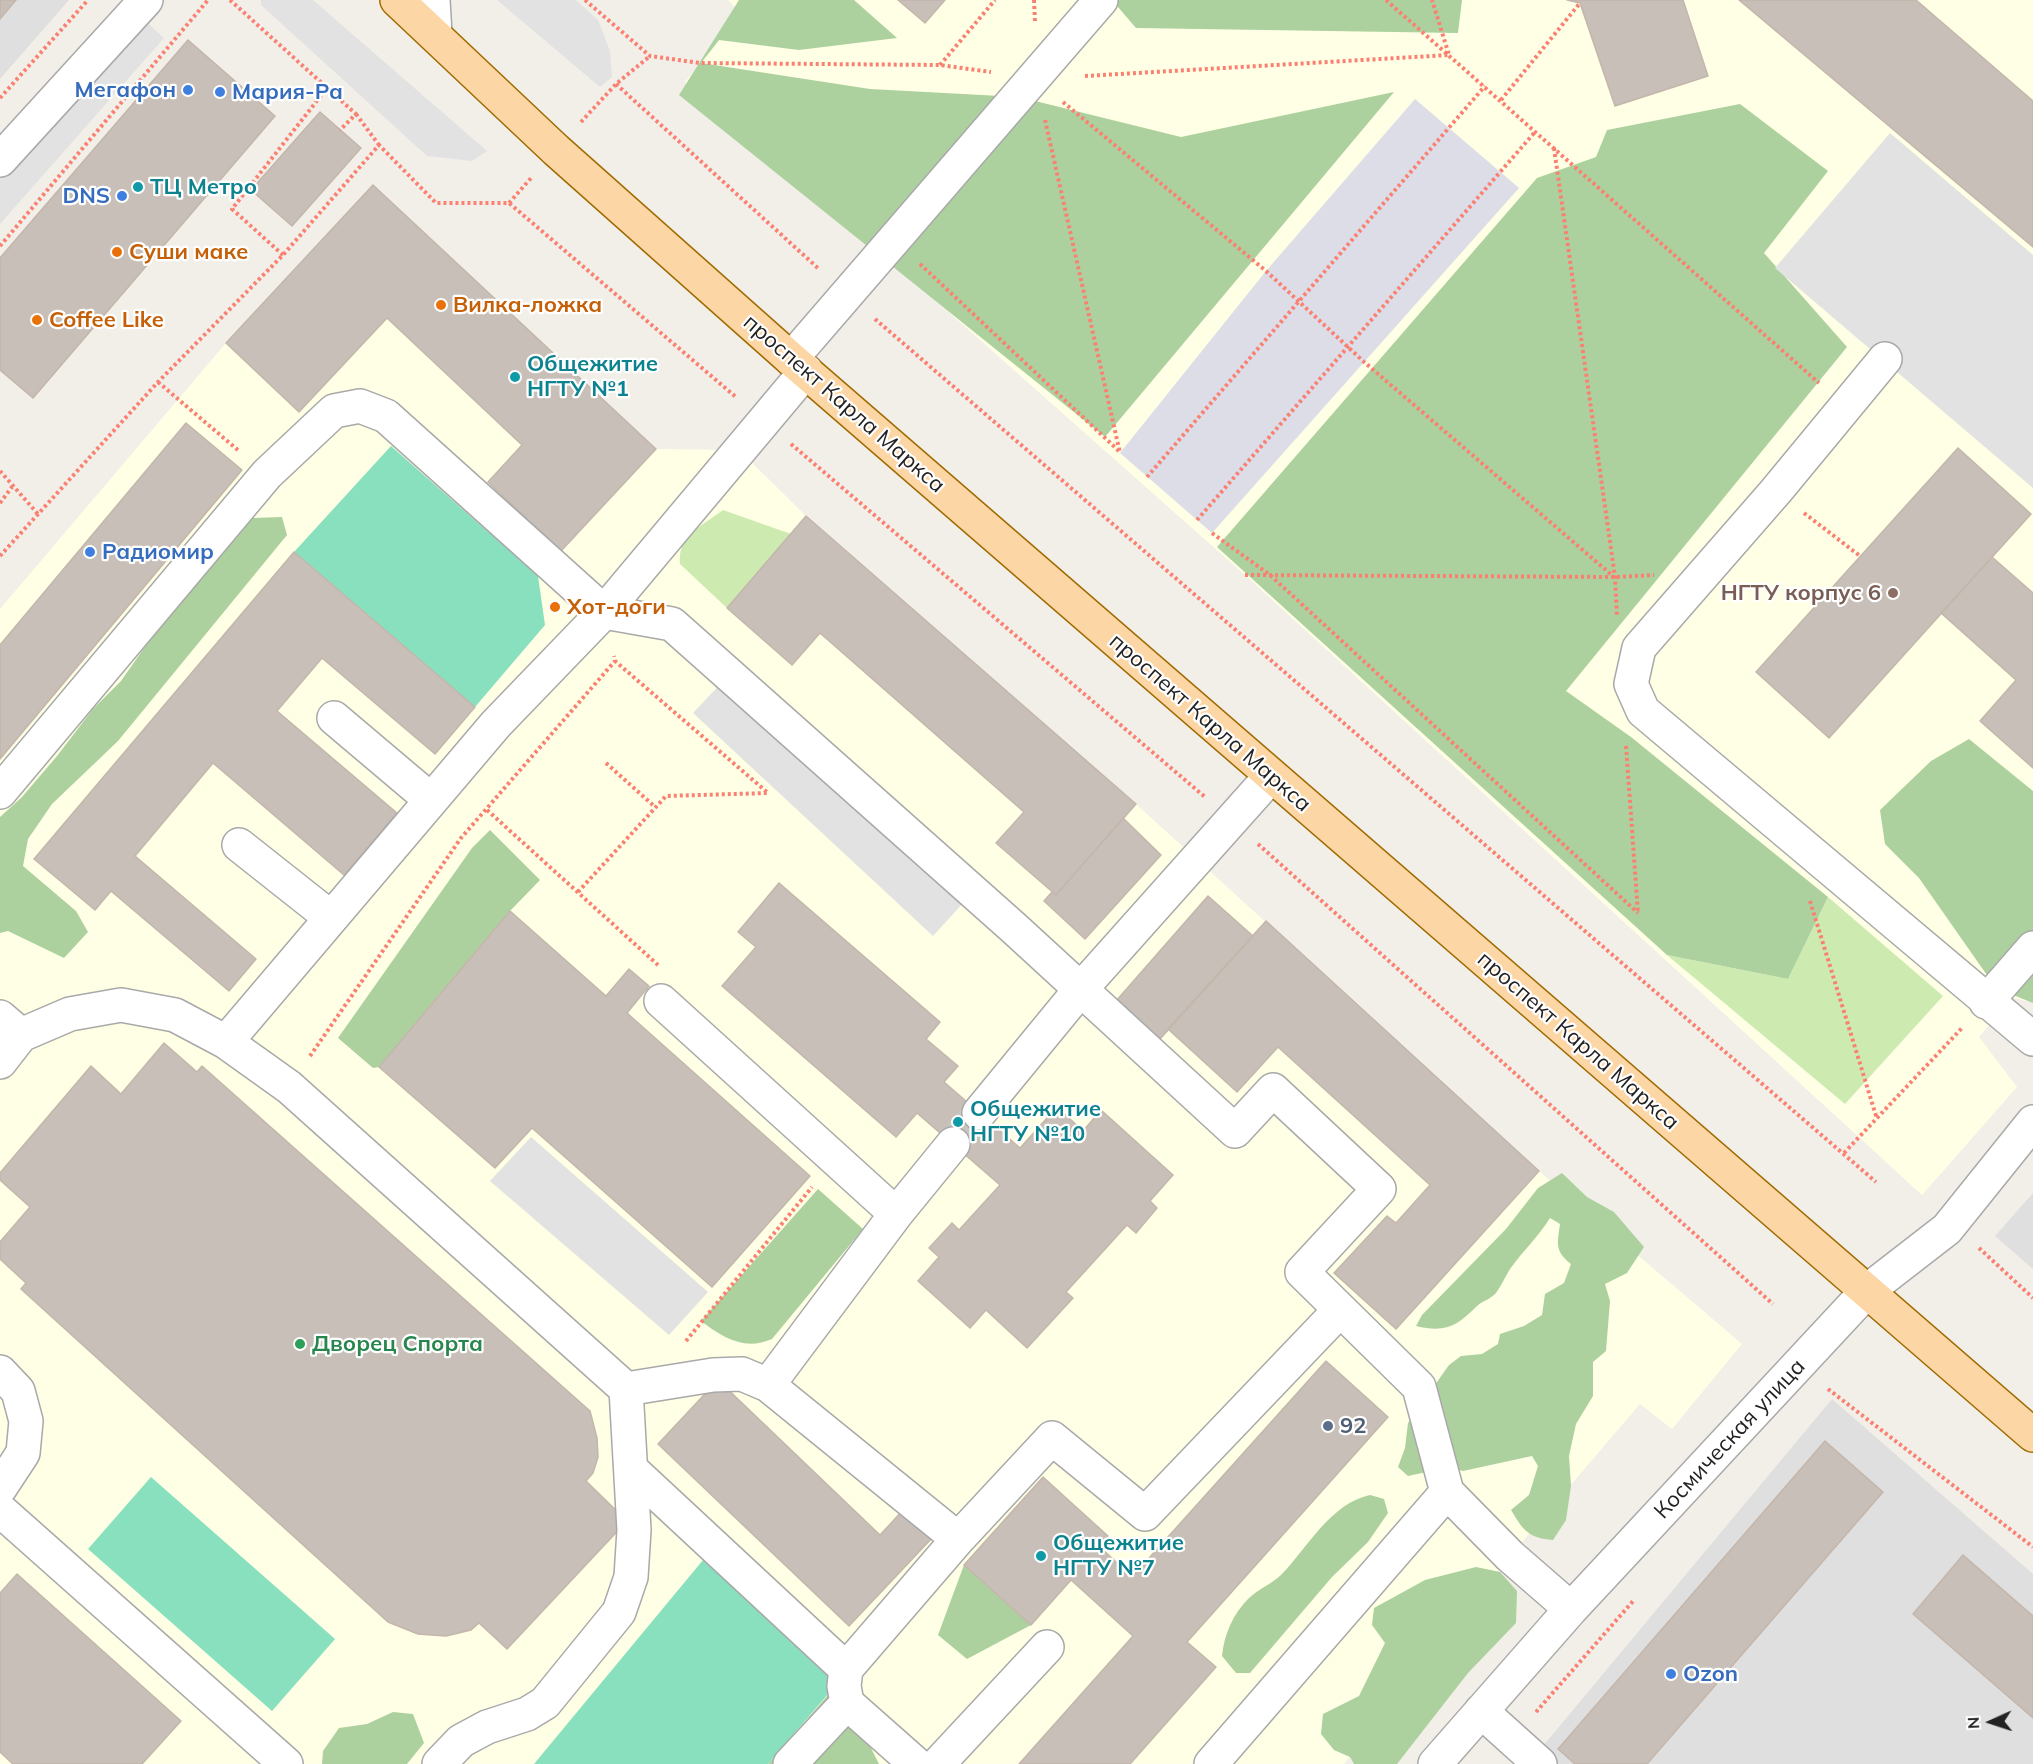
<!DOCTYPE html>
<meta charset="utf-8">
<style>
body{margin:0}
#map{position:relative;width:2033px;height:1764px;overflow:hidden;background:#f2efe9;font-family:Mulish,sans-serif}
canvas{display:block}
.north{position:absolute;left:1961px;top:1692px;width:60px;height:60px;-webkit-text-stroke:4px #fff;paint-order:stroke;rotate:267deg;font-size:16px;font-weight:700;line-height:24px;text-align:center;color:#222}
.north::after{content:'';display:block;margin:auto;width:21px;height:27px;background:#222;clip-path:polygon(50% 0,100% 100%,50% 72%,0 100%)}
</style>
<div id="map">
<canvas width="2033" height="1764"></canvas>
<div class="north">N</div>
</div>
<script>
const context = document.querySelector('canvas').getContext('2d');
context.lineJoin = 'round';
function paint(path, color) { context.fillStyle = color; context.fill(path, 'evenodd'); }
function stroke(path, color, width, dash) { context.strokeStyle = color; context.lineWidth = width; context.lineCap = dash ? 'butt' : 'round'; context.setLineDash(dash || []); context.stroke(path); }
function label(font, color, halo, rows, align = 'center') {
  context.font = font + ' Mulish,sans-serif'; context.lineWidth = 4.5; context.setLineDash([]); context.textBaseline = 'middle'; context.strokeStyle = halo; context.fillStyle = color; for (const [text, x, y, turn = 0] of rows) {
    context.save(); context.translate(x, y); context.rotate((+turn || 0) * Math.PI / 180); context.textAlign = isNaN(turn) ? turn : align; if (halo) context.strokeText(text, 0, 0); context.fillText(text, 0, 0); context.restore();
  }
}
paint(new Path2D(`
 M0 0H69L0 79Z
 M2033 1193V1269L1995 1236Z
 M1832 1399 2033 1574V1764H1528Z`), '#e0dfdf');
paint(new Path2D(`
 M728 0H2033V1002L2013 998 1979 1037 2017 1087 1922 1195 1245 575 882 253 685 82 741 14Z
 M373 185 656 449 739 450 806 516 1136 804 1539 1171 1742 1344 1672 1429 1640 1404 1510 1556 1344 1764H0V609L226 343Z`), '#ffffe5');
paint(new Path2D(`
 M723 510 791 534 727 608 680 564C677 536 702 526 723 510Z
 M1828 897 1943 996 1845 1104 1667 955 1788 979Z`), '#cdebb0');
paint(new Path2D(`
 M739 0H854L897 38 799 50 719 40 701 63 870 89 1019 97 1181 137 1394 92 1105 437 679 95Z
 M1112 0H1462L1458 33 1136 28Z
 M1740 104 1828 171 1764 253 1847 347 1566 691 1631 737 1828 897 1788 979 1667 955 1217 547 1537 178 1596 157 1607 130Z
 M282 517 287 535 118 741 52 804 28 839 23 866 76 911 88 932 64 958 8 931 0 933V817L22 797 57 756 93 709 121 681 158 628 253 518Z
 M1969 739 2033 791V1003L1996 988 1919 878 1885 844 1880 810 1931 761Z
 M490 830 540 880 510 911 379 1067 373 1068 338 1038 472 848Z
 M1562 1173 1587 1197 1614 1212 1644 1247 1627 1273 1605 1284 1610 1301 1606 1351 1593 1362V1396L1576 1424 1569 1456 1571 1486 1566 1520 1553 1540C1528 1538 1523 1530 1511 1510L1529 1495 1538 1466 1532 1456 1463 1471 1450 1467 1408 1476 1398 1467 1405 1448 1408 1423 1449 1365 1461 1356 1482 1354 1498 1344 1500 1334 1524 1326 1542 1315 1545 1294 1564 1283 1571 1264C1555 1251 1557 1245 1560 1224L1550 1218C1538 1237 1523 1251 1510 1269 1505 1277 1501 1286 1496 1293 1491 1299 1482 1301 1477 1306 1457 1326 1446 1333 1416 1326L1422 1315 1506 1229 1538 1188Z
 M818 1189 863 1229 772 1339C745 1351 723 1338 701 1321Z
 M1370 1495 1384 1499 1388 1513 1368 1542 1332 1577 1250 1673H1236L1222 1656C1224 1635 1233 1614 1248 1599 1258 1589 1272 1584 1282 1574 1307 1548 1331 1503 1370 1495Z
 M964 1565 1031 1625 967 1659 938 1635Z
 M1476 1567 1500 1572 1517 1591 1516 1623 1468 1673 1397 1764H1354L1350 1757 1334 1750 1321 1734 1323 1714 1359 1696 1385 1643 1372 1625 1374 1608 1425 1580Z
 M835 1687 857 1720 879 1764H768Z
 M393 1712 413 1714 424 1743 407 1764H322L323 1751 339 1728 367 1724Z`), '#add19e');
paint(new Path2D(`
 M391 446 538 576 545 625 475 707 294 552Z
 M151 1477 335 1639 272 1711 88 1549Z
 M708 1554 841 1679 768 1764H534Z`), '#88e0be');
paint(new Path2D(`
 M261 0H313L487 151 472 161 427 156 261 5Z
 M497 0H576L598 20 610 51 612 77 600 87Z
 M135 12 164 38 0 224V160Z
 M1890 133 2033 255V488L1775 268Z
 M725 679 964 902 933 936 693 713Z
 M531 1137 708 1292 669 1335 490 1181Z`), '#e2e2e2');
paint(new Path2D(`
 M1415 99 1519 188 1212 533 1120 453 1266 271Z`), '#dddde8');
const building = new Path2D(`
 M0 0H16L0 19Z
 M898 0H945L925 23Z
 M1567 0H1683L1708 76 1615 106 1580 3Z
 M1739 0H1916L2033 101V247Z
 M188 40 275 116 33 398 0 370V258Z
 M320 112 361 148 292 226 251 190Z
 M373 185 656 449 561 551 488 482 522 445 387 318 299 412 226 343Z
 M186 423 242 470 0 759V645Z
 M1958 448 2031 514 1829 738 1756 672Z
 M806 516 1136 804 1056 895 996 843 1024 812 820 633 792 665 727 608Z
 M294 552 475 707 435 754 322 658 277 711 397 813 344 875 213 763 135 856 256 959 229 991 111 891 95 910 34 859Z
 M1992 557 2033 593V768L1980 721 2016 680 1941 613Z
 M1123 818 1161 855 1085 939 1044 901 1052 892 1056 895Z
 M779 883 940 1022 926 1039 958 1066 944 1082 1020 1148 1057 1107 1083 1131 1101 1110 1173 1175 1150 1201 1157 1208 1136 1233 1127 1225 1066 1292 1073 1298 1027 1348 986 1310 970 1328 918 1281 939 1257 929 1248 952 1223 959 1230 1000 1185 917 1113 896 1137 722 986 756 947 738 932Z
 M1208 896 1253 936 1160 1039 1116 1001Z
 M510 911 606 996 629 969 649 986 627 1013 810 1176 712 1287 532 1128 495 1168 379 1067Z
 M1266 921 1539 1171 1396 1329 1334 1273 1387 1216 1396 1223 1430 1185 1278 1047 1237 1092 1168 1029Z
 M164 1043 197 1072 202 1066 590 1411 597 1438 598 1457 593 1473 586 1481 627 1521 507 1649 479 1623 471 1630 446 1636 418 1634 388 1622 21 1289 26 1283 0 1259V1242L30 1207 0 1180V1173L91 1066 121 1094Z
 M1326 1361 1388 1417 1187 1642 1216 1667 1130 1764H1019L1133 1636 1071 1580 1031 1625 964 1565 1043 1477 1108 1536 1099 1546 1132 1577Z
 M718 1380 880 1535 905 1508 934 1536 849 1626 658 1444Z
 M1825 1441 1883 1492 1647 1764H1575L1558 1749Z
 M1963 1555 2033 1616V1718L1913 1614Z
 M17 1574 181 1721 142 1764H13L0 1752V1593Z`);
paint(building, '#c7bfb8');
stroke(building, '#c4b6ab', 1.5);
stroke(new Path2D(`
 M953 1144 979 1113`), '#c8c6c1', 33, [33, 16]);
const minor = new Path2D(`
 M433 0 435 34
 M0 160 146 0
 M791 359 1101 0
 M1885 359 1776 491 1639 648 1631 684 1643 711 2033 1039
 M334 718 431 800
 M0 792 267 474 334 411 360 406 386 416 604 612 672 624 1015 929 1235 1131 1273 1090 1379 1189 1302 1272 1419 1387 1447 1492
 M239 845 330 917
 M661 1001 896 1214
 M1986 1002 2033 948
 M0 1017 21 1035
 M226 1042 496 724 604 612 806 371
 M0 1062 21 1035 70 1014 121 1005 175 1015 226 1042 289 1087 626 1389
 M979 1113 1080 990 1271 776
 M0 1372 18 1391 26 1421 23 1453 0 1488
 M768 1385 958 1539
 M633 1471 846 1669
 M0 1510 286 1764
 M847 1703 844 1686 846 1669 958 1539 1052 1438 1145 1514 1340 1310
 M1481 1711 1540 1764
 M439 1764 461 1741 487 1727 527 1714 545 1703 619 1612 631 1577 634 1530 626 1389 713 1375 742 1374 768 1385 896 1214 953 1144
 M790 1764 847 1703 916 1764
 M938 1764 1047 1647
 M1211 1764 1447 1492 1510 1556 1571 1609
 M1435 1764 1571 1609 1867 1291 1947 1229 2033 1122`);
const major = new Path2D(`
 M397 0 556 150 791 359 2033 1435`);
stroke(minor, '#a9a9a9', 36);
stroke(major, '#a06b00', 36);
stroke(new Path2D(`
 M230 0 356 114 340 130
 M585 0 650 56 700 63 940 65 991 72
 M1034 0 1035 21
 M1386 0 1819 383
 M940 65 995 0
 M1085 76 1449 55 1432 0
 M616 84 820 270
 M0 98 88 0
 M1501 100 1580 3
 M1063 102 1266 271 1363 361 1614 577
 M356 114 379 145
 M1045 120 1120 453
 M581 122 616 84 650 56
 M1554 148 1615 577 1617 616
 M509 203 532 177
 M0 246 208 0
 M283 255 232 209 327 88
 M920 264 1120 452
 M875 319 1876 1182
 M158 382 239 451
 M791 444 1205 797
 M0 471 38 514
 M1147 477 1485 86
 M0 503 12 487
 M1804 513 1860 556
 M1197 520 1535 132
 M1212 533 1270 575 1638 913
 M0 556 158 382 283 255 379 145 436 203H509L737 398
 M1245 575 1615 577 1654 575
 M1626 746 1638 913
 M606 763 655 807
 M487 810 658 965
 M1258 844 1773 1304
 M578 892 666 796 768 793 615 661
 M1810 901 1877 1119
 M310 1056 461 838 615 661 614 656
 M1844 1153 1963 1027
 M1979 1248 2033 1298
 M686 1341 812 1187
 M1828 1389 2033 1547
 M1536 1712 1634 1600`), '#fa8072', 4, [3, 3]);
stroke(minor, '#fff', 33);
stroke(major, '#fcd6a4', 33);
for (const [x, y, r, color] of [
 [188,90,6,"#3f7fe0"],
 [220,92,6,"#3f7fe0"],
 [138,187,6,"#0f9aa8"],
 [122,196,6,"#3f7fe0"],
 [117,252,6,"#e8710a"],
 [441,305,6,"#e8710a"],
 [37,320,6,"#e8710a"],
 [515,377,6,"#0f9aa8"],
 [90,552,6,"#3f7fe0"],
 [1893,593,6,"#8d6e63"],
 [555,607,6,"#e8710a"],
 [958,1122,6,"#0f9aa8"],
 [300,1344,6,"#2e9e5b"],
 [1328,1426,6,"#5c6f8a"],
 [1041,1556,6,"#0f9aa8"],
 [1671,1674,6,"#3f7fe0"]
]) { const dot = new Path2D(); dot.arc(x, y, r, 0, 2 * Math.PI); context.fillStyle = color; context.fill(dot); stroke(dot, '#fff', 2); }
label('bold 22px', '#366cbe', '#fff', [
 ["Мегафон",176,90,"right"],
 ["Мария-Ра",232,92],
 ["DNS",110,196,"right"],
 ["Радиомир",102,552],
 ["Ozon",1683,1674]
], 'left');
label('bold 22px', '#0d838f', '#fff', [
 ["ТЦ Метро",150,187],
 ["Общежитие",527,364],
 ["НГТУ №1",527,389],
 ["Общежитие",970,1109],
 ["НГТУ №10",970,1134],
 ["Общежитие",1053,1543],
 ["НГТУ №7",1053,1568]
], 'left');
label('bold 22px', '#c56008', '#fff', [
 ["Суши маке",129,252],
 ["Вилка-ложка",453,305],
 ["Coffee Like",49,320],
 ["Хот-доги",567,607]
], 'left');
label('22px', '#222', '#fff', [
 ["проспект Карла Маркса",844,404,41],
 ["проспект Карла Маркса",1210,723,41],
 ["проспект Карла Маркса",1578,1041,41],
 ["Космическая улица",1730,1439,-47]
]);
label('bold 22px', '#785e54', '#fff', [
 ["НГТУ корпус 6",1881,593]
], 'right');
label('bold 22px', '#27864d', '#fff', [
 ["Дворец Спорта",312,1344]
], 'left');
label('bold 22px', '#4e5e75', '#fff', [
 ["92",1340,1426]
], 'left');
</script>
